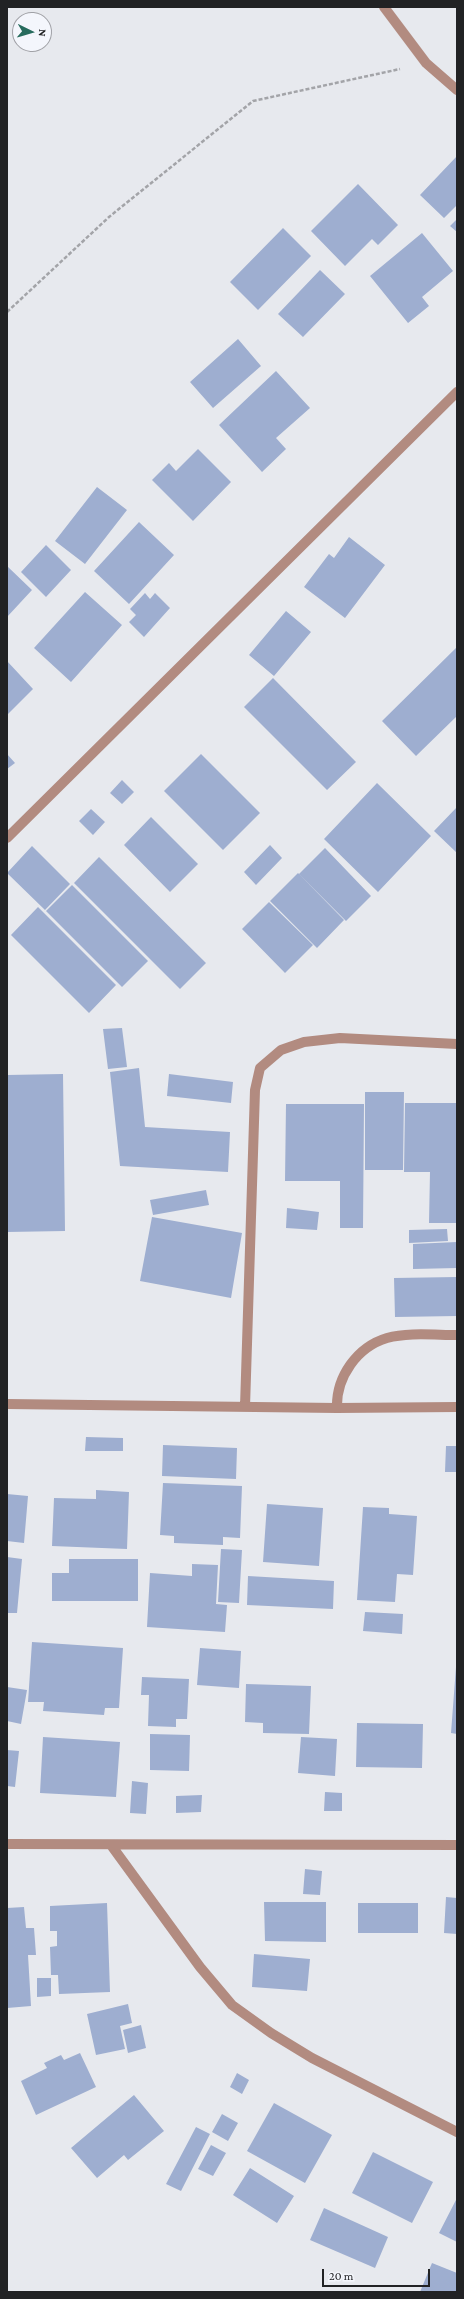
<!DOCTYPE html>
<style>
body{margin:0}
#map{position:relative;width:464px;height:2299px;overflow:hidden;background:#e7e9ee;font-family:"Crimson Pro",serif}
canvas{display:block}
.frame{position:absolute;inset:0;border:8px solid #212224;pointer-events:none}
.north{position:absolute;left:12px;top:12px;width:40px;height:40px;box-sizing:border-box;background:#f4f6fc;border:1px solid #a0a1a6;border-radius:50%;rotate:95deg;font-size:11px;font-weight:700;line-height:16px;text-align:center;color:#212224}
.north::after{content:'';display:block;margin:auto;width:14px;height:18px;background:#276b5d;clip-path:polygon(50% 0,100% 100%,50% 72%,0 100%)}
.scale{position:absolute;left:322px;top:2269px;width:108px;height:18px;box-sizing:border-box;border:2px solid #212224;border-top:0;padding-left:5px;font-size:12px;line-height:14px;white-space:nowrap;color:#212224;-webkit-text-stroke:3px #f4f6fc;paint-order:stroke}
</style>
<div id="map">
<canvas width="464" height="2299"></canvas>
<div class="frame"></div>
<div class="north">N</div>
<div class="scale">20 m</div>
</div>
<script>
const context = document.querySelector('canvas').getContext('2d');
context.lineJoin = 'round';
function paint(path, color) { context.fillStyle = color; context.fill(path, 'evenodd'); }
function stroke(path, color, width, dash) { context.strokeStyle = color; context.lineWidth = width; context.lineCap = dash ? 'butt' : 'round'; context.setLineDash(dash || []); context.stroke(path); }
paint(new Path2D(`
 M457 156V205L444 218 420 195Z
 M358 184 398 225 378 245 372 239 345 266 311 231Z
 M457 219V232L450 226Z
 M283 228 311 256 258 310 230 282Z
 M422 233 453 271 422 297 429 306 408 323 370 276Z
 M320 270 345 294 303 337 278 314Z
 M238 339 261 366 213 408 190 382Z
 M276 371 310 408 276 438 286 449 262 472 219 425Z
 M198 449 231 482 193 521 152 480 169 463 176 471Z
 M97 487 127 510 85 564 55 541Z
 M139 522 174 555 129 604 94 571Z
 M349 537 385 565 345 618 304 587 329 554 334 558Z
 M46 545 71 570 46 597 21 572Z
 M7 566 32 590 7 617Z
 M85 592 122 625 71 682 34 648Z
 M145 593 150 599 155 593 170 608 144 637 129 622 136 615 130 609Z
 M286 611 311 632 274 676 249 655Z
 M457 647V716L416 756 382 721Z
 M7 661 33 689 7 715Z
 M273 678 356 762 327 790 244 707Z
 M7 754 15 763 7 769Z
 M201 754 260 813 223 850 164 791Z
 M122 780 134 792 122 804 110 793Z
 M377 783 431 836 378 892 324 839Z
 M457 807V853L434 831Z
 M91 809 105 822 93 835 79 821Z
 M151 817 198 864 170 892 124 845Z
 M270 845 282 858 256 885 244 872Z
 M32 846 70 884 45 910 7 873Z
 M325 848 371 896 346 921 299 874Z
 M99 857 206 963 180 989 74 883Z
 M298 873 344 920 317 948 270 901Z
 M72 885 148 961 122 987 46 911Z
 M269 902 313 945 285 973 242 929Z
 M38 907 116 985 89 1013 11 935Z
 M122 1028 127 1067 108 1069 103 1029Z
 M139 1068 145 1127 230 1132 228 1172 120 1166 110 1072Z
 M63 1074 65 1231 7 1232V1075Z
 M169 1074 233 1082 231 1103 167 1096Z
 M365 1092H404L403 1170H365Z
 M405 1103H457V1223H429L430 1172H404Z
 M286 1104H364L363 1228H340V1181H285Z
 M206 1190 209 1205 153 1215 150 1200Z
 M287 1208 319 1212 317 1230 286 1228Z
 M152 1217 242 1233 231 1298 140 1281Z
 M447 1229 448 1241 409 1243V1230Z
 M457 1242V1268L413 1269V1244Z
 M457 1277V1316L395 1317 394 1278Z
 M86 1437 123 1438V1451H85Z
 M163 1445 237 1448 236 1479 162 1476Z
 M446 1446H457V1472H445Z
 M163 1483 242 1486 240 1538 223 1537V1545L174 1543V1536L160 1535Z
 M96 1490 129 1492 127 1549 52 1546 54 1498 96 1499Z
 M7 1494 28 1496 24 1543 7 1541Z
 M267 1504 323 1508 319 1566 263 1562Z
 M363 1507 389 1508V1514L417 1516 413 1575 397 1574 395 1602 357 1600Z
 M221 1549 242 1550 239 1603 218 1602Z
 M7 1557 22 1559 17 1613H7Z
 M69 1559H138V1601H52V1573H69Z
 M192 1564 218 1565 216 1604 227 1605 225 1632 147 1627 150 1573 192 1576Z
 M248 1576 334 1581 333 1609 247 1605Z
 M365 1612 403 1614 402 1634 363 1631Z
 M32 1642 123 1648 119 1708H105L104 1715 43 1711 44 1702H28Z
 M200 1648 241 1651 239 1688 197 1685Z
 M456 1667H457V1734L451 1733Z
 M142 1677 189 1679 187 1719H176V1727L148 1726 149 1695H141Z
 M246 1684 311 1686 309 1734 263 1733V1723L245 1722Z
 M7 1687 27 1690 21 1724 7 1721Z
 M357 1723 423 1724 422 1768 356 1767Z
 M150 1734 190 1735 189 1771 150 1770Z
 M43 1737 120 1742 116 1797 40 1793Z
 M301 1737 337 1739 335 1776 298 1773Z
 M7 1750 19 1751 15 1787 7 1786Z
 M132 1781 148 1783 146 1814 130 1813Z
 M325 1792 342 1793V1811H324Z
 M202 1795 201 1812 176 1813V1796Z
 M305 1869 322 1871 320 1895 303 1894Z
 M446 1897 457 1898V1934L444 1933Z
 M264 1902H326V1942L265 1941Z
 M107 1903 110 1992 59 1994 58 1975H51L50 1947 57 1946V1931H50V1906Z
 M358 1903H418V1933H358Z
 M24 1907 26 1928H34L36 1955H28L31 2006 7 2008V1908Z
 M254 1954 310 1959 307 1991 252 1987Z
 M37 1978H51V1996L37 1997Z
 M128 2004 132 2023 120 2026 125 2049 96 2055 87 2014Z
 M141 2025 146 2048 128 2053 123 2030Z
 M80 2053 96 2087 36 2115 21 2081 47 2068 44 2063 61 2055 64 2060Z
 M237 2073 249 2080 242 2094 230 2087Z
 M134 2095 164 2131 128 2160 124 2155 97 2178 71 2148Z
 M274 2103 332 2135 305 2183 247 2151Z
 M222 2114 238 2123 228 2141 212 2132Z
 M196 2127 210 2134 181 2191 166 2184Z
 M211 2145 226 2153 213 2176 198 2169Z
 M373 2152 433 2182 412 2223 352 2193Z
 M250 2168 294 2196 277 2223 233 2195Z
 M457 2198V2242L439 2233Z
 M324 2208 388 2237 375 2268 310 2240Z
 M432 2263 457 2273V2292H420Z`), '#9eaed0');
stroke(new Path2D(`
 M7 312 109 217 253 101 400 69`), '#a3a4a8', 2.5, [4, 2]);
stroke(new Path2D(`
 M384 7 426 63 457 90
 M7 838 457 392
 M7 1404 337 1408 457 1407
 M245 1407 255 1090 260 1068 281 1050 304 1042 340 1038 457 1044
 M337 1408C336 1377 357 1347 387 1338 408 1332 435 1335 457 1335
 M7 1844 457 1845
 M111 1845 200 1967 232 2005 271 2033 312 2058 457 2132`), '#b28b80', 10);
</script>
